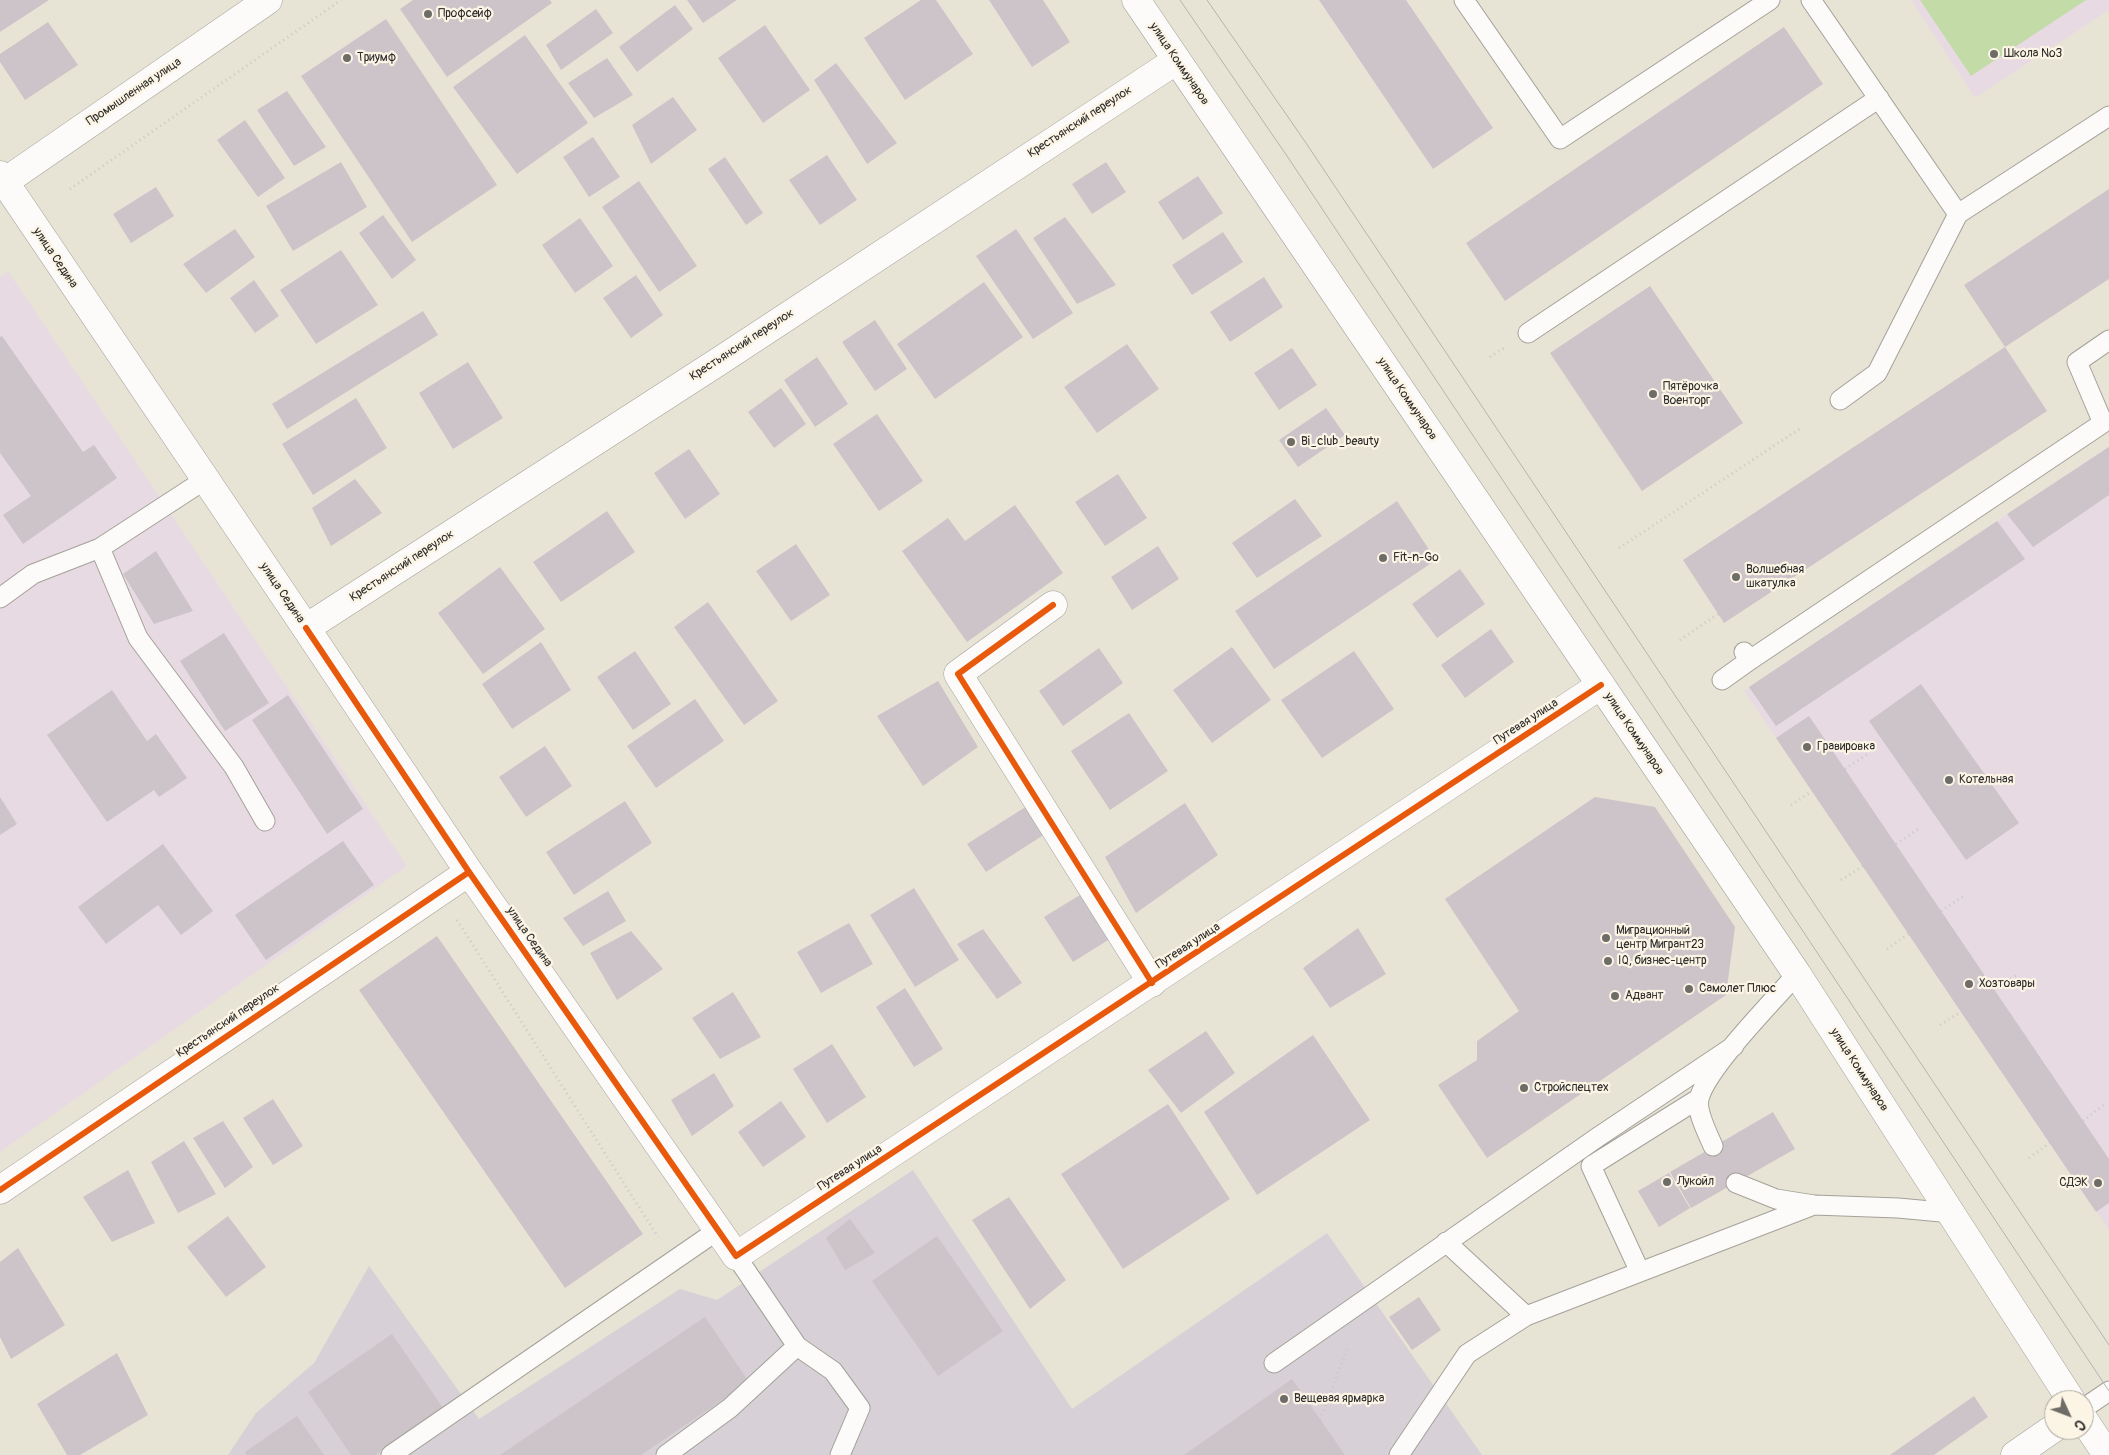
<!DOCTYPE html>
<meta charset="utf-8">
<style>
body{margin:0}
#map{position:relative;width:2109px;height:1455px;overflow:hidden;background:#e8e4d5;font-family:Pangolin,sans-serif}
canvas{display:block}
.north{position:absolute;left:2044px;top:1390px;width:50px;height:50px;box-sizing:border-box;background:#fcf5e5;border:1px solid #a8a49b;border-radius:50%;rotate:133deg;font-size:14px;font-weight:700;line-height:20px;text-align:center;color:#2b2b2b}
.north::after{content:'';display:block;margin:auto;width:18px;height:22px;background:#6d6c66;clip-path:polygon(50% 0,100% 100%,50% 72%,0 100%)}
</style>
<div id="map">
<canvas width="2109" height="1455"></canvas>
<div class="north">С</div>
</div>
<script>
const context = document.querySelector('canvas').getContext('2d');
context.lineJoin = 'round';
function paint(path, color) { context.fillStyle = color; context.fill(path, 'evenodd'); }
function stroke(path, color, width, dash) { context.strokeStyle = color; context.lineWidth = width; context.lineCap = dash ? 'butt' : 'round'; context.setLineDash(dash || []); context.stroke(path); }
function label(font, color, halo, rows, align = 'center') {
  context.font = font + ' Pangolin,sans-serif'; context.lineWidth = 4.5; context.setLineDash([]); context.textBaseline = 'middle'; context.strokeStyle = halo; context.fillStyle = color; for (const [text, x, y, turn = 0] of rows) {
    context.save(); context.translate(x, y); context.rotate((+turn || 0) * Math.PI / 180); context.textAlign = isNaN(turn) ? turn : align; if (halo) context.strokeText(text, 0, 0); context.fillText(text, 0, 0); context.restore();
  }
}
paint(new Path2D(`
 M1911 0H2109V10L1975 98Z
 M8 271 407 866 0 1152V277Z
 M2109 446V1230L1744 691Z`), '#e8dae3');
paint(new Path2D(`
 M913 1170 1072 1409 1327 1233 1482 1455H228L256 1413 314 1363 369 1266 479 1419 680 1289 717 1300Z`), '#d7d0d6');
paint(new Path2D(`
 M1920 0H2086L1971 76Z`), '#c2dba7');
paint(new Path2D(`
 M0 0H49L0 32Z
 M413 0H550L552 3 447 77 400 9Z
 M687 0H737L703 23Z
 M921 0H936L973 54 905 100 864 38Z
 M989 0H1043L1070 42 1032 67Z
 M1319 0H1406L1493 128 1433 169Z
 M675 5 693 29 637 72 619 47Z
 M596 9 613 33 561 70 546 45Z
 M386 19 497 185 412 242 301 76Z
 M48 22 78 65 25 100 0 62V54Z
 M765 25 810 90 763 123 718 58Z
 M1784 27 1823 84 1505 301 1466 243Z
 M525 35 588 123 517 174 453 87Z
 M607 58 633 95 594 118 568 83Z
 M836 63 897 143 867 164 814 80Z
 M287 91 326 147 294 166 257 110Z
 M673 97 697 130 651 164 632 125Z
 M245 120 285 178 258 197 217 140Z
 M593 137 620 177 589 197 563 157Z
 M827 155 857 200 820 225 789 180Z
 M725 157 763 213 746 225 708 169Z
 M341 162 367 207 293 251 266 206Z
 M1106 162 1126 192 1092 214 1072 184Z
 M1198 176 1223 213 1183 240 1158 202Z
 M639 181 697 266 659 292 602 207Z
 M156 187 174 216 131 243 113 214Z
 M2109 189V279L2005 347 1964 285Z
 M383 215 416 260 392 279 359 233Z
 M1065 217 1116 285 1077 304 1033 238Z
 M580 218 613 266 575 293 542 245Z
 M235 229 255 257 206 293 183 264Z
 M1016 229 1073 313 1033 339 976 256Z
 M1223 232 1243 262 1192 295 1172 265Z
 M341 250 378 305 316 344 280 290Z
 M636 275 663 315 631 338 603 298Z
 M1264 277 1283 307 1230 342 1210 312Z
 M254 280 279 316 255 333 230 298Z
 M984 282 1023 337 935 399 897 344Z
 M1650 286 1743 423 1642 491 1550 353Z
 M423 311 438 335 287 429 272 404Z
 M875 320 907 369 875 391 842 342Z
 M2 336 83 452 94 445 117 478 23 544 3 515 31 496 0 453V337Z
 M1127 344 1159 389 1097 433 1064 387Z
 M2005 347 2047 411 1724 623 1683 560Z
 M1292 348 1317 385 1279 410 1254 373Z
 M817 357 848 404 815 427 784 380Z
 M468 362 503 418 453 449 419 393Z
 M781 388 806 424 774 448 748 412Z
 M356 398 387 448 313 495 282 444Z
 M1326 408 1345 435 1298 467 1279 440Z
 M877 414 923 481 879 511 833 444Z
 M2109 447V495L2033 547 2007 514Z
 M689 449 720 494 685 519 654 473Z
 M1118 474 1147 518 1105 546 1075 502Z
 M355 479 382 513 331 546 312 508Z
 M1295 499 1322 536 1257 578 1232 543Z
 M1397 501 1436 560 1274 669 1235 611Z
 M1015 505 1063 573 967 642 902 551 948 518 965 541Z
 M607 511 635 552 561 602 533 562Z
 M1997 521 2025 559 1776 726 1749 687Z
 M796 544 830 595 791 621 756 571Z
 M1158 546 1179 579 1132 610 1111 577Z
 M156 551 193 611 154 624 123 574Z
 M500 567 545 629 483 674 438 613Z
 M1460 569 1485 604 1437 638 1412 604Z
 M708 602 778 701 744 725 674 627Z
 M1491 629 1514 662 1465 698 1441 665Z
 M224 633 269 703 225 731 180 661Z
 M541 642 571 690 512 729 482 684Z
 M1232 647 1271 700 1212 743 1173 690Z
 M1099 648 1123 683 1063 726 1039 691Z
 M635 651 671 704 633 730 597 677Z
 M1354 651 1394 709 1322 758 1281 700Z
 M938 681 978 747 923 786 877 716Z
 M1921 684 2019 823 1966 860 1869 721Z
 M112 690 147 741 156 734 187 778 159 797 154 790 107 822 47 735Z
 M288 695 363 809 327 834 252 720Z
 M695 699 724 741 656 788 627 746Z
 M1129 713 1168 771 1110 810 1071 751Z
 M1809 716 2109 1159V1203L2096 1212 1776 738Z
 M545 746 572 786 526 817 499 777Z
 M0 797 17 824 0 835Z
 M1595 797 1655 807 1735 927 1726 995 1487 1158 1438 1085 1477 1060V1041L1519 1011 1445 899Z
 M625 801 652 843 574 895 546 852Z
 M1185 803 1218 855 1136 913 1105 857Z
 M1027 806 1045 834 986 872 967 844Z
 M343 841 374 885 266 960 235 915Z
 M163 844 213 911 181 935 158 905 106 944 78 907Z
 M914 888 959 960 915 987 870 915Z
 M608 891 626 921 583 946 563 918Z
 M1085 892 1113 937 1073 962 1044 917Z
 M849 923 873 964 821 993 797 952Z
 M1358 928 1386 974 1330 1008 1303 968Z
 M983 929 1022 983 997 999 957 944Z
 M631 931 663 969 617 1000 590 953Z
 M437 936 643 1234 565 1288 359 990Z
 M905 988 943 1049 914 1067 876 1007Z
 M733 992 761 1037 720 1059 692 1018Z
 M1206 1031 1235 1073 1181 1113 1148 1070Z
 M1313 1035 1370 1120 1257 1195 1204 1112Z
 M832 1044 866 1097 827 1123 793 1069Z
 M714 1073 734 1106 692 1136 671 1100Z
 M273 1099 303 1146 273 1165 243 1118Z
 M781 1101 806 1137 763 1167 738 1132Z
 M1168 1104 1230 1199 1123 1269 1061 1174Z
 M1773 1112 1795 1149 1691 1208 1670 1172Z
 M223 1121 253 1167 225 1188 193 1138Z
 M184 1141 216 1194 178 1213 151 1162Z
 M128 1170 155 1223 112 1242 83 1197Z
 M1669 1173 1690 1208 1659 1227 1638 1191Z
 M1009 1197 1066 1280 1030 1309 972 1220Z
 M228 1216 266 1267 226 1297 187 1247Z
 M850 1219 875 1253 845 1270 826 1238Z
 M937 1236 1003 1331 938 1376 872 1281Z
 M18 1248 65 1325 11 1359 0 1337V1262Z
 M1419 1297 1441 1330 1412 1350 1389 1317Z
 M705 1317 749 1382 641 1455H500Z
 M392 1334 443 1408 375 1455H351L308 1392Z
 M117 1353 148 1415 80 1455H67L37 1404Z
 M1292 1379 1345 1455H1184Z
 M1974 1396 1988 1417 1934 1455H1890Z
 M297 1416 324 1455H247L245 1452Z`), '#ccc4c9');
const service = new Path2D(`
 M1464 0 1560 139 1770 0
 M1811 0 1958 214 2109 116
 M1528 333 1879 98
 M1840 400 1877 373 1958 214
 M100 548 138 638 234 767 265 821
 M0 598 33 574 100 548 206 479
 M1744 652 1750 660 2103 423 2077 362 2109 340
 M1722 680 1750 660
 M1713 1146C1708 1134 1696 1112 1699 1099 1706 1069 1774 1000 1797 974
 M1736 1183 1776 1199 1814 1205 1898 1208 1952 1213
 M1446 1242 1526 1316
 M736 1256 797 1346 833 1371 860 1408 840 1455
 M1640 1272 1591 1166 1698 1099
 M1274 1363 1598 1137 1734 1046
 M2084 1408 2109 1391
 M391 1455 718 1230
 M666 1455 730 1408 797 1346
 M1399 1455 1467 1354 1526 1316 1814 1205`);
const minor = new Path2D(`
 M1053 605 958 674 1152 983
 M306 628 469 872 736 1256 1601 685
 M0 1190 469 872
 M2015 1455 2054 1428`);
const secondary = new Path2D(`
 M1136 0 1797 974 2071 1400
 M0 175 306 628 721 360 1177 60
 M0 185 268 0
 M2084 1420 2107 1455`);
stroke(service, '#a4a199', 21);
stroke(minor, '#a4a199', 29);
stroke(secondary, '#a4a199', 29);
stroke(new Path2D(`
 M70 189 341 0
 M1490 357 1504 348
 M1619 548 1801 428
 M1680 640 1718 614
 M1845 769 1869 753
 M1791 805 1812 791
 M1896 844 1920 828
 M1841 880 1863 866
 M1941 911 1965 895
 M457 920 658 1237
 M1887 949 1908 934
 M1994 990 2018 974
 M1940 1025 1961 1012
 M2083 1121 2105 1104
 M2029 1158 2050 1143
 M1320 1420 1347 1349`), '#c9c9c6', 3, [1, 4]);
stroke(service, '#fcfbf9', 19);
stroke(minor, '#fcfbf9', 28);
stroke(secondary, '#fcfbf9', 28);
stroke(new Path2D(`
 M1180 0 1287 156 2109 1391
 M1207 0 1306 143 2109 1345`), '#b3b3b0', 1);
stroke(new Path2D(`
 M1053 605 958 674 1152 983
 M306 628 469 872 736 1256 1601 685
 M0 1190 469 872`), '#e8590c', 6);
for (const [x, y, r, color] of [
 [428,14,5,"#6d6c66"],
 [1994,54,5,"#6d6c66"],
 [347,58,5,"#6d6c66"],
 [1653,394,5,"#6d6c66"],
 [1291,442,5,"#6d6c66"],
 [1383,558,5,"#6d6c66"],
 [1736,577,5,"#6d6c66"],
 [1807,747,5,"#6d6c66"],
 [1949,780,5,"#6d6c66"],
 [1606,938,5,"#6d6c66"],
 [1608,961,5,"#6d6c66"],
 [1969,984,5,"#6d6c66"],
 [1689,989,5,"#6d6c66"],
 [1615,996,5,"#6d6c66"],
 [1524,1088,5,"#6d6c66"],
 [1667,1182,5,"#6d6c66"],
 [2098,1183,5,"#6d6c66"],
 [1284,1399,5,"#6d6c66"]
]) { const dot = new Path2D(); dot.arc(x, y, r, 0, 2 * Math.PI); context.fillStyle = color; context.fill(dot); stroke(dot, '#fcf5e5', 2); }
label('12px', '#2b2b2b', '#fcf5e5', [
 ["Профсейф",438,14],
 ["Школа №3",2004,54],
 ["Триумф",357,58],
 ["Пятёрочка",1663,387],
 ["Военторг",1663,401],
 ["Bi_club_beauty",1301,442],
 ["Fit-n-Go",1393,558],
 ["Волшебная",1746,570],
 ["шкатулка",1746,584],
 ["Гравировка",1817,747],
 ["Котельная",1959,780],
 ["Миграционный",1616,931],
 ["центр Мигрант23",1616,945],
 ["IQ, бизнес-центр",1618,961],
 ["Хозтовары",1979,984],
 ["Самолет Плюс",1699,989],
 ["Адвант",1625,996],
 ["Стройспецтех",1534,1088],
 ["Лукойл",1677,1182],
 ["СДЭК",2088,1183,"right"],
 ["Вещевая ярмарка",1294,1399]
], 'left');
label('12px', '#2b2b2b', '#fcf5e5', [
 ["улица Коммунаров",1179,64,56],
 ["Промышленная улица",134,92,-34],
 ["Крестьянский переулок",1080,122,-33],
 ["улица Седина",55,258,56],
 ["Крестьянский переулок",742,345,-33],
 ["улица Коммунаров",1407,399,56],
 ["Крестьянский переулок",402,566,-33],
 ["улица Седина",282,593,56],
 ["Путевая улица",1526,722,-33],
 ["улица Коммунаров",1634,734,56],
 ["улица Седина",529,937,55],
 ["Путевая улица",1188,946,-33],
 ["Крестьянский переулок",228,1021,-34],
 ["улица Коммунаров",1859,1070,57],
 ["Путевая улица",850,1168,-33]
]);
</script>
